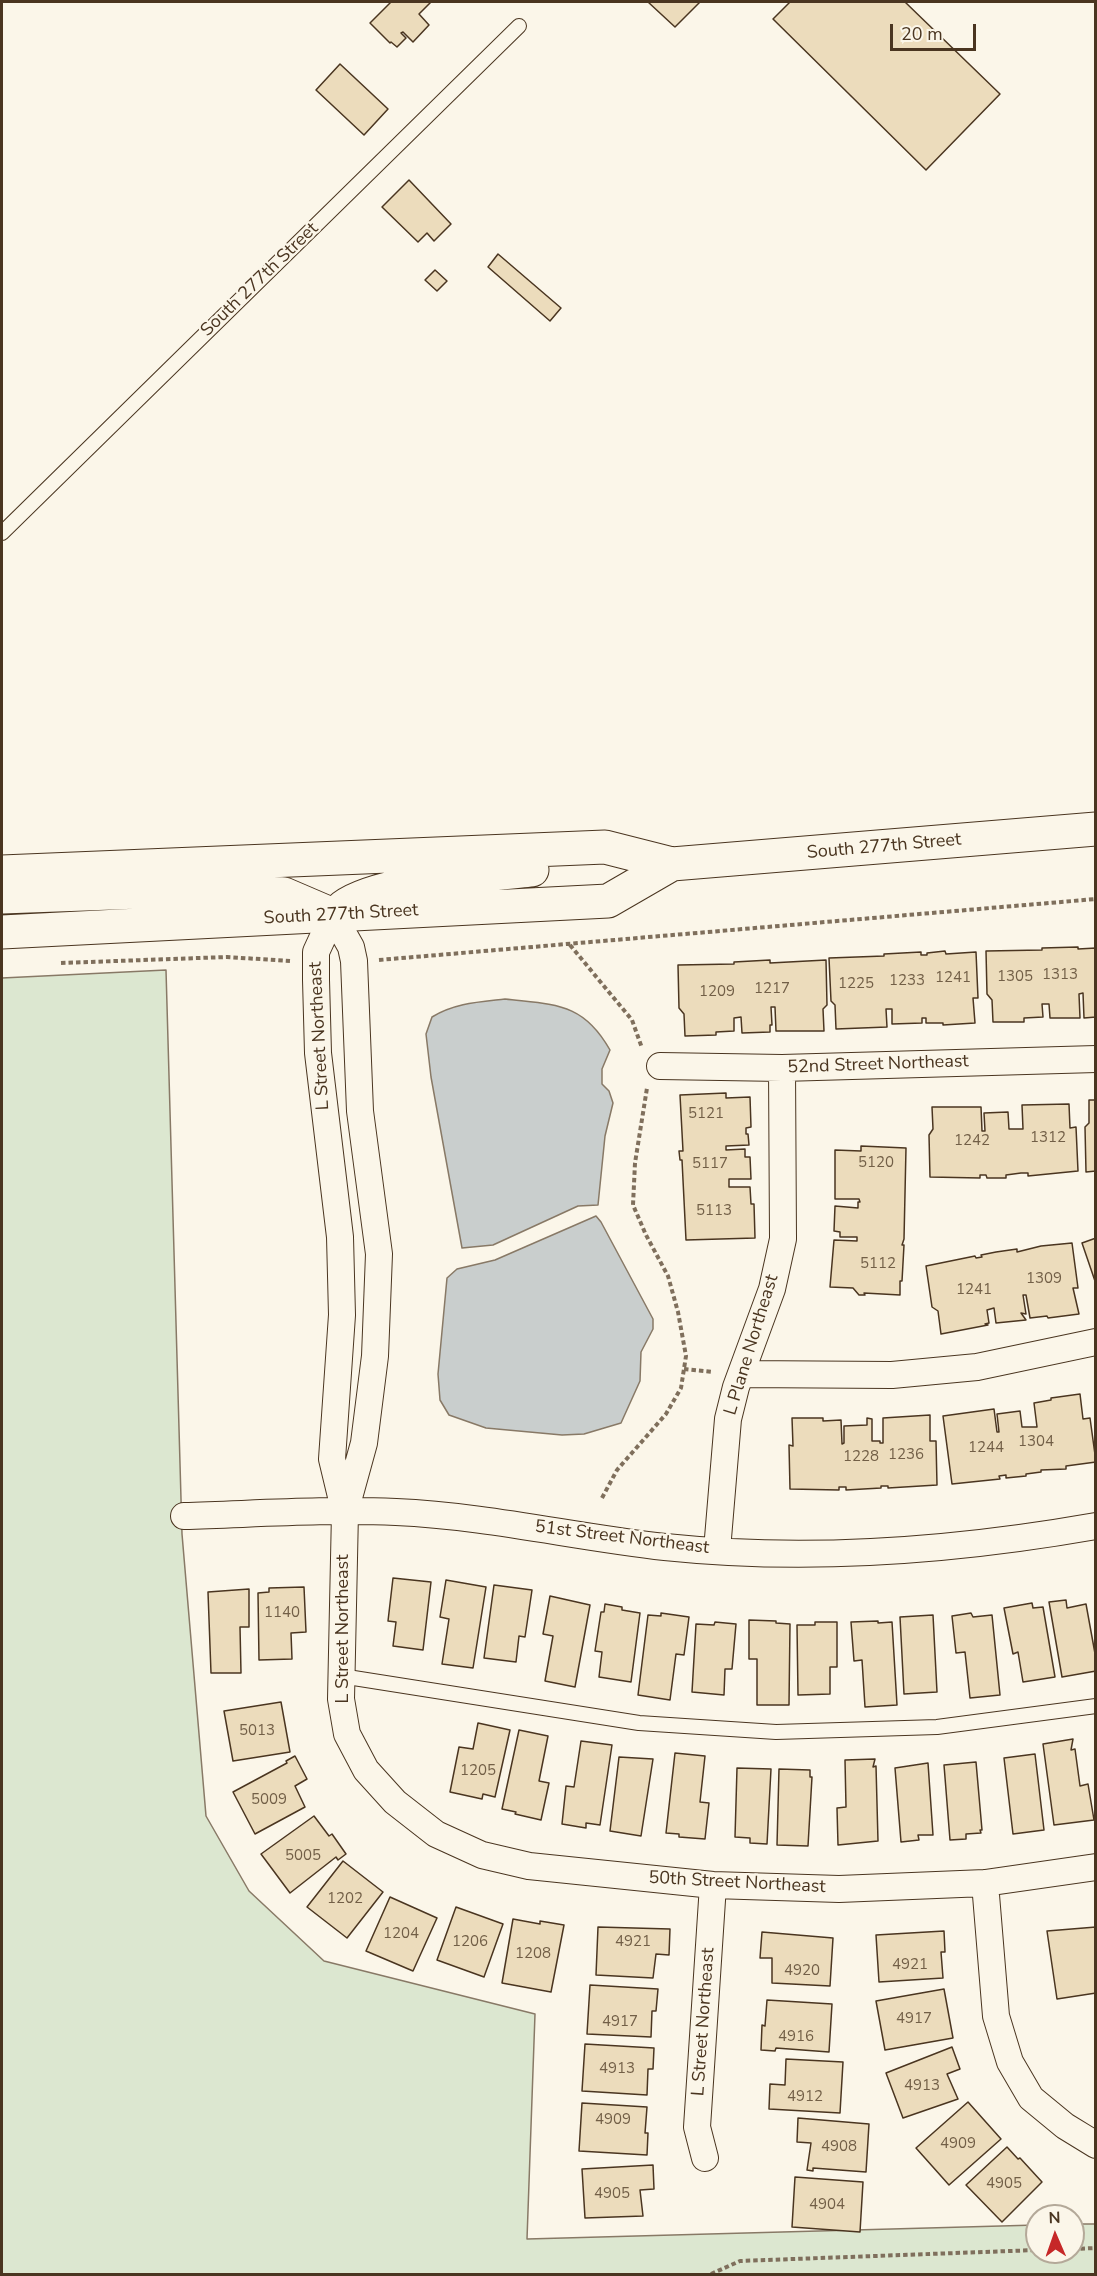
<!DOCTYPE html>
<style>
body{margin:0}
#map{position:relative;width:1097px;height:2276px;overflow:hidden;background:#fbf6e9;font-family:"Nunito Sans",sans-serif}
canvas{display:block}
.frame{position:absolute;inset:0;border:3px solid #4a3520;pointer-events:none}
.north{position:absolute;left:1025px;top:2204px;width:60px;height:60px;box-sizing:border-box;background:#fbf6e9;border:2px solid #b4a999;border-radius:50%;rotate:358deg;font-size:16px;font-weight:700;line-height:24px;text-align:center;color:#4a3520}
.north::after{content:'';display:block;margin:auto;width:21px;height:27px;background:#c62828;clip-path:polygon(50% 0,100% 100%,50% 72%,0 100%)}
.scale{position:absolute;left:890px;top:24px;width:86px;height:27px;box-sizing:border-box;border:3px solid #4a3520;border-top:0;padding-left:8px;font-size:18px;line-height:21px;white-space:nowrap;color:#4a3520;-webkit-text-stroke:4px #fbf6e9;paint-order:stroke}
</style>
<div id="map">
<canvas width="1097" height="2276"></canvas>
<div class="frame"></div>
<div class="north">N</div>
<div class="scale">20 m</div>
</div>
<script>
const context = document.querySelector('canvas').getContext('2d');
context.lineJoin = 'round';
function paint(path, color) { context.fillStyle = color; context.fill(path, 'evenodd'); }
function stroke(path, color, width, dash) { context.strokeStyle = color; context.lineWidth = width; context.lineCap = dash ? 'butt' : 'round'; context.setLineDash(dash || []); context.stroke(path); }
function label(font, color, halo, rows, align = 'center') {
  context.font = font + ' "Nunito Sans",sans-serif'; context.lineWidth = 4.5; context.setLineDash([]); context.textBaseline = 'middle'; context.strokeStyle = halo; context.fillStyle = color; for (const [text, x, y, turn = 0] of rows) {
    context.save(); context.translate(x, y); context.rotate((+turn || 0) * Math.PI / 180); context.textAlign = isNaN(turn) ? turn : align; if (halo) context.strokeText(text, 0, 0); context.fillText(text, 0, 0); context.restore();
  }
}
const green = new Path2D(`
 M166 970 182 1534 206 1816 249 1891 324 1961 535 2014 527 2239 1037 2225V2252H1073V2224H1095V2274H2V978Z`);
paint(green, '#dce7d0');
stroke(green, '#887966', 1.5);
const water = new Path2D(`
 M505 999C555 1005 583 1002 610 1050L602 1069V1084L609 1091 613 1103 605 1136 598 1205 578 1206 493 1245 462 1248 431 1077 426 1034 432 1017C455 1003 479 1002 505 999Z
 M596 1216 601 1222 653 1319V1329L641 1352 640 1381 621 1423 584 1434 562 1435 486 1428 449 1415 440 1400 438 1374 447 1278 457 1269 495 1260Z`);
paint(water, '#c9cecd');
stroke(water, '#887966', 1.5);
const building = new Path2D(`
 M391 2H431L419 14 429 25 413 42 403 32 401 33 406 38 397 47 391 42 390 43 370 23Z
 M648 2H700L675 27Z
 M790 2H905L1000 94 926 170 773 19Z
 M340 64 388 109 364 135 316 90Z
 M409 180 451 224 434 241 427 233 418 242 382 207Z
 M498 254 561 308 550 321 488 267Z
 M435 270 447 281 437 291 425 280Z
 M1078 947V949L1096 948V1017L1084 1018 1083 993 1079 994 1080 1018H1050L1049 1004H1042L1043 1017 1024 1018V1022H993L992 1000 987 994 986 951 1042 950V948Z
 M945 951 946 954 976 952 978 998H973L975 1023 943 1025V1023H926V1018H922V1023L892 1024V1009H886L887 1027 836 1029 835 1005 831 1001 829 958 884 956V954L921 952V955H927V953Z
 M770 960V963L826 960 827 1005 823 1009 824 1031H776L775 1007H771L772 1025H770V1032L742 1033 741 1017 734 1018V1031L716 1032V1035L685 1036 684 1014 679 1008 678 965 734 964V962Z
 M726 1093V1098L750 1097 751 1127 746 1128V1134H748L749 1145 726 1146V1150L745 1149V1157H750L751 1179H729V1187H750L751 1204H754L755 1238 686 1240 682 1160H680L679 1151H683L680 1095Z
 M1089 1100H1096V1171L1086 1172 1085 1127 1089 1123Z
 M1069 1104 1070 1128 1076 1127 1078 1171 1028 1176V1173H1021L1006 1175V1178H987L986 1175H980V1178L930 1177 929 1135 933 1129 932 1107H981L982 1131H985L984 1113 1008 1112 1009 1129H1023L1022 1105Z
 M861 1146 906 1148 904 1239 902 1245H904L902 1281H900V1295L864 1293 865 1295H859L853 1288 830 1287 834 1240 857 1241V1237H840V1232L834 1231 835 1206 858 1208V1202H860L859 1199H835V1150L861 1151Z
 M1096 1238V1284L1082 1243Z
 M1072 1243 1078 1288H1073L1079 1314 1048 1318 1047 1316 1030 1318 1026 1295H1023L1026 1314 1021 1313 1026 1320 996 1323 994 1308 987 1310 989 1323 985 1324 988 1325 941 1334 938 1311 932 1307 926 1266 975 1256 976 1258 982 1257 981 1255 996 1252 1017 1249V1252L1041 1246Z
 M1080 1394 1083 1419 1090 1418 1096 1462 1066 1466V1469L1041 1470V1472L1026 1474V1476L1006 1478V1475L999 1476 1000 1479 952 1484 943 1416 994 1409 997 1432H999L997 1414 1020 1411 1022 1427H1037L1034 1403 1051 1400V1398Z
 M930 1415V1441H936L937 1485 888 1488V1486H881V1488L846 1490V1487H839V1490L790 1489 789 1445 793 1446 792 1418H823V1421L841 1420 842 1444 844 1443V1426L867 1425V1418L872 1419V1441H880V1443H883V1418Z
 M393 1578 431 1582 423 1650 393 1646 396 1622 388 1621Z
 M446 1580 486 1587 473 1668 442 1664 449 1619 440 1617Z
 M494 1585 532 1590 525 1637 519 1636 516 1662 484 1658Z
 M304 1587 306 1632 291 1633 292 1659 259 1660 258 1593 269 1592V1588Z
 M249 1589V1627H240L241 1673H211L208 1592Z
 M550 1596 590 1605 575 1687 545 1681 553 1636 543 1634Z
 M1066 1600 1067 1608 1086 1604 1096 1659V1671L1062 1677 1049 1602Z
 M1032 1603 1033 1608 1043 1607 1055 1677 1023 1682 1018 1652 1013 1654 1004 1608Z
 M605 1604 622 1607V1610L640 1613 631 1682 599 1677 602 1652 595 1651 601 1612H604Z
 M661 1613 689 1617 684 1655 676 1654 670 1700 638 1695 648 1615 661 1616Z
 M971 1613 973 1617 992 1615 1000 1695 970 1698 965 1652 956 1653 952 1616Z
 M933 1615 937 1692 904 1694 900 1617Z
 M749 1620 776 1621V1623L790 1624 789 1705H757V1659H749Z
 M878 1621V1623L892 1622 897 1705 865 1707 862 1660 854 1661 851 1622Z
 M715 1622 736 1624 732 1669H725L724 1695 692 1692 696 1624 714 1625Z
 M815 1622H837V1667H830V1694L798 1695 797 1625H815Z
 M281 1702 290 1752 233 1761 224 1711Z
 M478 1723 510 1730 495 1797 483 1794 482 1799 450 1792 459 1747 473 1749Z
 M519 1730 548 1736 539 1781 549 1783 541 1820 515 1814 516 1812 502 1809Z
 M1073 1739 1071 1750 1075 1749 1080 1786 1088 1784 1094 1820 1054 1825 1043 1744Z
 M581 1741 612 1745 600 1825 586 1823V1828L562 1824 566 1786 574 1787Z
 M675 1753 705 1756 700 1802 709 1803 705 1839 679 1837V1834L666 1833Z
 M1035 1754 1044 1830 1013 1834 1004 1758Z
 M295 1756 307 1779 295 1786 305 1807 255 1834 233 1792 287 1763 286 1761Z
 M619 1757 653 1759 641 1836 610 1831Z
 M875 1759 873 1767 876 1766 878 1841 838 1845 837 1808 846 1807 845 1760Z
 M976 1762 982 1830H980L981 1833 966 1834V1839L950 1840 944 1765Z
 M928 1763 933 1835H918L919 1840 901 1842 895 1768Z
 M737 1768 771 1769 767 1844 750 1843V1838L735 1837Z
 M779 1769 810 1770V1777H812L808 1846 777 1845Z
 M314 1816 329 1836 332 1834 346 1854 338 1860 336 1857 290 1893 261 1854Z
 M343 1861 383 1892 347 1938 307 1907Z
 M390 1897 437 1918 413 1971 366 1951Z
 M456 1907 503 1924 484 1977 437 1960Z
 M513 1919 540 1924V1921L564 1925 551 1992 502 1983Z
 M598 1927 670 1929 669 1955 656 1954 653 1978 596 1975Z
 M1096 1927V1993L1057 1999 1047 1931Z
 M944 1931 945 1952H941L943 1978 879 1982 876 1935Z
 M762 1932 833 1938 830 1986 772 1983V1958H760Z
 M590 1985 658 1989 656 2011H652L651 2037 587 2034Z
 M944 1989 953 2038 885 2050 876 2001Z
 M767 2000 832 2004 829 2052 776 2048 775 2051 761 2050 762 2025 765 2026Z
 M585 2044 654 2048 653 2069H648L647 2095 582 2091Z
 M952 2047 960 2069 947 2074 958 2099 903 2118 886 2073Z
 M786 2059 843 2062 840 2113 769 2109 770 2084 785 2085Z
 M968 2102 1001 2139 949 2185 916 2148Z
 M582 2103 647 2107 645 2133H648L647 2155 579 2151Z
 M798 2118 869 2124 866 2172 813 2168V2171L807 2170 811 2143 797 2142Z
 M1007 2147 1018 2159 1020 2158 1042 2182 1002 2222 966 2185Z
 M653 2165 654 2189 640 2190 643 2216 585 2218 582 2169Z
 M795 2177 863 2182 860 2232 792 2227Z`);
paint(building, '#ecdcbc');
stroke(building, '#4a3520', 1.5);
const service = new Path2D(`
 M2 533 519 26
 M341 1676 639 1723 776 1732 937 1727 1096 1706`);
const minor = new Path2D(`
 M333 915 351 947 354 961 360 1111 379 1254 375 1356 364 1443 345 1512 341 1699 347 1734 366 1770 395 1802 436 1834 482 1855 529 1866 713 1885 839 1889 985 1883 1096 1867
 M333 915 316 952V980L318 1053 340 1237 342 1315 332 1459 344 1509
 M660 1066 782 1068 1096 1059
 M741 1374 892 1375 977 1367 1096 1342
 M184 1516C255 1514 326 1509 396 1512 487 1516 575 1537 665 1547 808 1562 954 1551 1096 1526
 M717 1550 728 1419 736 1387 772 1289 783 1239 782 1068
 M985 1883 996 2016 1010 2062 1031 2098 1065 2126 1096 2145
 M705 2158 697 2127 713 1885`);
const secondary = new Path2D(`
 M2 872 605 847 672 864 1096 829
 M2 897 221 889 284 894 326 912
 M343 907C379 880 484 876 532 870
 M2 932 608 901 672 864`);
stroke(service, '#4a3520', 16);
stroke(minor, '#4a3520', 28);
stroke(secondary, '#4a3520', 35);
stroke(new Path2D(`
 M570 945 632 1020 642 1048
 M379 960 1096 899
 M61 963 227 957 290 961
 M684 1369 713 1372
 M602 1498 617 1470 666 1414 681 1388 686 1356 678 1312 668 1276 646 1235 633 1205 635 1163 647 1088
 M1073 2249 1096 2248
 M711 2274 740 2261 1037 2250`), '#7f6f5c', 4, [4.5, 3]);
stroke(service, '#fbf6e9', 14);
stroke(minor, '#fbf6e9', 26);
stroke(secondary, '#fbf6e9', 33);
label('15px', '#725f47', null, [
 ["1313",1060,975],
 ["1305",1015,977],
 ["1241",953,978],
 ["1233",907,981],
 ["1225",856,984],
 ["1217",772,989],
 ["1209",717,992],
 ["5121",706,1114],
 ["1312",1048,1138],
 ["1242",972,1141],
 ["5120",876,1163],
 ["5117",710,1164],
 ["5113",714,1211],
 ["5112",878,1264],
 ["1309",1044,1279],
 ["1241",974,1290],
 ["1304",1036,1442],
 ["1244",986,1448],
 ["1236",906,1455],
 ["1228",861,1457],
 ["1140",282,1613],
 ["5013",257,1731],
 ["1205",478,1771],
 ["5009",269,1800],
 ["5005",303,1856],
 ["1202",345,1899],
 ["1204",401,1934],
 ["1206",470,1942],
 ["4921",633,1942],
 ["1208",533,1954],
 ["4921",910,1965],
 ["4920",802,1971],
 ["4917",914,2019],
 ["4917",620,2022],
 ["4916",796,2037],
 ["4913",617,2069],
 ["4913",922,2086],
 ["4912",805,2097],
 ["4909",613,2120],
 ["4909",958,2144],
 ["4908",839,2147],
 ["4905",1004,2184],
 ["4905",612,2194],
 ["4904",827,2205]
]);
label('18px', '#4a3520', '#fbf6e9', [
 ["South 277th Street",260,280,-44],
 ["South 277th Street",884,847,-5],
 ["South 277th Street",341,915,-3],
 ["L Street Northeast",320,1036,-93],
 ["52nd Street Northeast",878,1065,-2],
 ["L Plane Northeast",752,1345,-73],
 ["51st Street Northeast",622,1538,7],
 ["L Street Northeast",344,1629,-90],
 ["50th Street Northeast",737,1883,3],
 ["L Street Northeast",704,2022,-86]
]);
</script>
